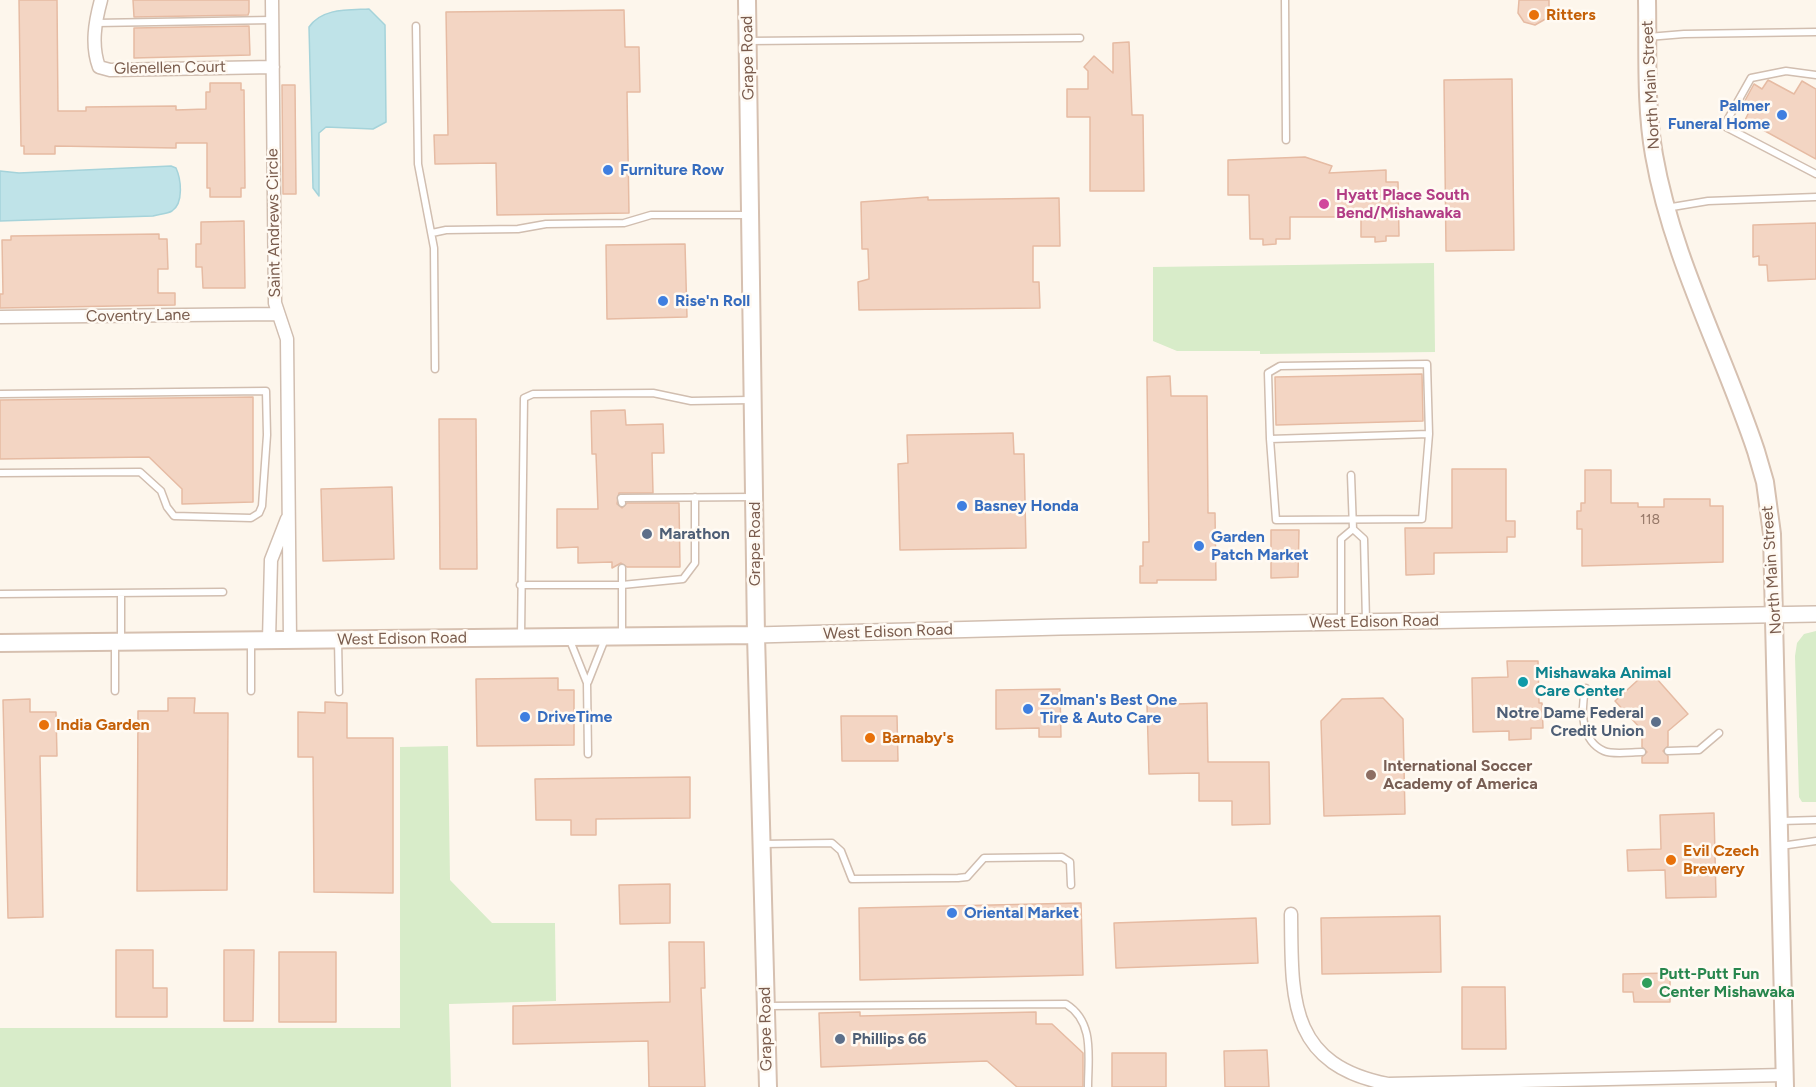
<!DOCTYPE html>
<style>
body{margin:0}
canvas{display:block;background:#fdf6ec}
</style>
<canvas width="1816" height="1087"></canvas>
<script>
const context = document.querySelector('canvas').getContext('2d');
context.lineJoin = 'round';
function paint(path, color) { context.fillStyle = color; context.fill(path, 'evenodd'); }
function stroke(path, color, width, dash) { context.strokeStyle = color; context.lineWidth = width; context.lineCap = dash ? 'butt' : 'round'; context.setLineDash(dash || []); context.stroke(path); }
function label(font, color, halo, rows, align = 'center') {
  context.font = font + ' Figtree,sans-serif'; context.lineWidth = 5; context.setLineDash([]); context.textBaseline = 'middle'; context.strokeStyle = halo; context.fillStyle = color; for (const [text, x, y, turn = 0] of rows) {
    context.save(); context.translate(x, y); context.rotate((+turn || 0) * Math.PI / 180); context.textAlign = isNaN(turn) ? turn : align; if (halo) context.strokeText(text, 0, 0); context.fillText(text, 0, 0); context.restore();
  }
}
paint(new Path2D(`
 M1434 263 1435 352 1260 354V351H1177L1153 341V267Z
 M1816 631V802H1802L1799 797 1795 656 1797 643 1804 634Z
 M448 746 450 880 492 923H555L556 1001 449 1004 451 1087H0V1028H400V747Z`), '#d8ecc9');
const water = new Path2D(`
 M369 9 385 25 386 122 373 129 326 127 319 133V196L313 188 309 27C322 8 348 10 369 9Z
 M171 166 176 168C181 179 184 203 172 211 167 214 159 214 153 216L0 221V171L19 173Z`);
paint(water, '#bfe3e8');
stroke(water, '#a5d3da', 1.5);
const building = new Path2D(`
 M19 0H57L58 111H86V107L176 106V110L206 109V92H210V83H241V90H244L245 188H241V197H210V188H207V143H176V148L55 146V154H24V146H21Z
 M133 0H249V12L248 15 134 17Z
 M1519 0H1549V17L1535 25 1524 22 1518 13Z
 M624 10 625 47H639L640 92H627L629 213 497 215 496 163 435 164 434 135H448L446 12Z
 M249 26 250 55 134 58V28Z
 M1129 42 1132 115H1143L1144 191H1090V117H1067V89H1088V71L1084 67 1094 56 1113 73V43Z
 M1512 79 1514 250 1446 251 1444 80Z
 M1768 80 1794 94 1802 81 1816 89V159L1745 120 1750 110 1742 106 1754 84 1762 89Z
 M282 85H295L296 194H283Z
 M1305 157 1332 166 1329 173 1386 170V182H1398L1399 236H1386V241L1375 242V237H1361V217H1290V239H1276V244L1263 245V239H1250L1249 195H1228V160Z
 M928 197V200L1059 198 1060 246H1033V282H1039L1040 308 859 310 858 282 869 279 868 249H862L861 202Z
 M244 221 245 288H203L202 267H196V244H201V222Z
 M1816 223V279L1768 281 1767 265H1759V256L1753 257V225Z
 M159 234V239H167L168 269H158V293H175V305L0 308V294H3L2 240H11V236Z
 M685 244 687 317 607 319 606 245Z
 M1422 374 1423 421 1276 425 1275 377Z
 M1170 376 1171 396H1207L1208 513H1215L1216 580H1157V583H1140V566H1143V542H1149L1147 377Z
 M253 397V502L182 504V489L149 457 0 459V400Z
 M625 410 626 425 663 424 664 453H652L653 493H619L617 504 622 508 627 503H679L680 567H627L621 563 612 568V562L578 563V547L557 548V509H598L596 454H592L591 411Z
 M439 419H476L477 569H440Z
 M1013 433 1014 454H1024L1026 548 900 550 898 464 908 463 907 435Z
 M1452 469H1506V521H1515V537H1507V552L1434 553V574L1406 575 1405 528H1452Z
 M1585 470H1611V503H1638V507H1664V499H1710V506H1723V562L1582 566V529H1577V511H1581V503H1585Z
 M392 487 394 559 323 561 321 489Z
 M1271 530H1299L1298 577 1271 578Z
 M1507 661H1538L1539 703H1542L1543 728H1531V739L1509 740V731L1473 732 1472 678 1508 677Z
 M1649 670 1688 714 1668 731V746L1663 751 1668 756V763H1642V757L1647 752 1642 747V730L1615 701Z
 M558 678V690H574V745L477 746 476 679Z
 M1060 689 1061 737H1039V728L996 729V690Z
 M168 698H195L194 713H228L227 890 137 891 138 711H168Z
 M1383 698 1403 719 1405 814 1324 816 1321 721 1342 699Z
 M30 699V712H56L57 756H40L43 917 8 918 3 700Z
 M325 702 347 703V738H393V893L314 892 313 757H298V712L325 713Z
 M1207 703 1208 762H1269L1270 824 1232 825V801H1199V773L1149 774 1147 705Z
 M841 716H897L898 761H842Z
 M690 777V818L596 819V835H571V820H536L535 779Z
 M1714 813 1716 897 1666 898 1665 870 1628 871 1627 850 1661 849 1660 815Z
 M670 884V923L620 924 619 885Z
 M1081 903 1083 975 860 980 859 908Z
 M1440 916 1441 972 1322 974 1321 918Z
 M1256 918 1258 963 1116 968 1114 923Z
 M669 942H704L705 988H701L705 1087H649L648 1041 513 1044V1006L670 1002Z
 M116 950H153V988H167V1017H116Z
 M224 950H254L253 1021H224Z
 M279 952H336V1022H279Z
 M1670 973V1002H1634L1633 992H1623V974Z
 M1462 987H1505L1506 1049H1462Z
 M860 1012V1016L1036 1012V1024H1052L1083 1053V1087H1017L987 1061 821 1067 819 1013Z
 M1267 1050 1269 1087H1225L1224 1051Z
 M1112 1053H1166V1087H1112Z`);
paint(building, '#f3d5c3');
stroke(building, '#e6bba3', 1.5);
const service = new Path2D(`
 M1285 0 1286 140
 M96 23 272 20
 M416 26 418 164 434 248 435 369
 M1648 37 1684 34 1816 32
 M748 41 1080 38
 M1816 75 1786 71 1751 78 1724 126 1816 174
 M1666 208 1708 201 1816 197
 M432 233 446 230 518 229 546 224 624 223 651 215H750
 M0 394 266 391 267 435 262 506 259 513 251 518 174 516 167 507 161 491 140 472 0 473
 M1429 434 1422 519 1276 520 1270 439Z
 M1270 439 1268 373 1280 366 1427 364 1429 434
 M622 503 621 498 754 497
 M1353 529 1364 539 1366 621
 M622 568V636
 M520 585H622L683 579 695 563V497
 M121 593V640
 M0 594 223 592
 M1341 622V539L1353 529 1351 475
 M521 636 524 398 533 394 653 393 691 401 750 400
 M569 638 587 683 588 754
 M338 640 339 692
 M251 641V691
 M588 682 605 639
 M1586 688C1580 709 1581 741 1604 751 1613 755 1632 752 1642 752
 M115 691V643
 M1668 751 1699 750 1719 733
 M1781 821 1816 820
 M762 844 832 843 841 851 852 879 958 878 967 877 984 858 1062 857 1070 862 1071 885
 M1781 846 1816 841
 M766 1006 1066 1004C1095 1022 1088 1057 1088 1087`);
const minor = new Path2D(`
 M101 0C95 22 91 45 99 67L110 70 273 67
 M272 0 275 303 287 339 290 640
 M0 317 277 314
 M269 640 271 560 287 519
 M1291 914C1292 997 1287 1064 1388 1084L1784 1075`);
const tertiary = new Path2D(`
 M756 635 1060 627 1816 614`);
const secondary = new Path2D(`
 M747 0 756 635 768 1087
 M1647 0C1648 51 1645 104 1654 155 1672 258 1723 352 1756 451L1765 482 1772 534 1785 1087
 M0 643 756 635`);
stroke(service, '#d1beb0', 9);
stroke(minor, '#d1beb0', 15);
stroke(tertiary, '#d1beb0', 18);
stroke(secondary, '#d6c0b0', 20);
stroke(service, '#fff', 6);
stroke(minor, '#fff', 12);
stroke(tertiary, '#fff', 15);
stroke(secondary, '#fff', 16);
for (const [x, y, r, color] of [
 [1534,15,6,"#e8710a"],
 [1782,115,6,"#3f7fe0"],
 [608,170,6,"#3f7fe0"],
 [1324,204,6,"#d1479c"],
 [663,301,6,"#3f7fe0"],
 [962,506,6,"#3f7fe0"],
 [647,534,6,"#5c6f8a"],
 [1199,546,6,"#3f7fe0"],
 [1523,682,6,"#0f9aa8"],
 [1028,709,6,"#3f7fe0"],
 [525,717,6,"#3f7fe0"],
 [1656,722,6,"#5c6f8a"],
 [44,725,6,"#e8710a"],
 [870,738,6,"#e8710a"],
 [1371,775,6,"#8d6e63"],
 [1671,860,6,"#e8710a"],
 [952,913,6,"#3f7fe0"],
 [1647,983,6,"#2e9e5b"],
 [840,1039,6,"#5c6f8a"]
]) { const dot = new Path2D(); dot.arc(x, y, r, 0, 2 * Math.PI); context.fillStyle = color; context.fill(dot); stroke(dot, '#fffaf3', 2); }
label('14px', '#987a6a', null, [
 ["118",1650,520]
]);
label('bold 16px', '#c56008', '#fffaf3', [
 ["Ritters",1546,15],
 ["India Garden",56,725],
 ["Barnaby's",882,738],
 ["Evil Czech",1683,851],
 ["Brewery",1683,869]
], 'left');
label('16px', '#7a5c4d', '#fffaf3', [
 ["Grape Road",748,58,-91],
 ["Glenellen Court",170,68,-1],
 ["North Main Street",1651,85,-93],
 ["Saint Andrews Circle",274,223,-91],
 ["Coventry Lane",138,316,-1],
 ["Grape Road",755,544,-90],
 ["North Main Street",1772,570,-94],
 ["West Edison Road",1374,622,-1],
 ["West Edison Road",888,632,-2],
 ["West Edison Road",402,639,-1],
 ["Grape Road",766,1029,-91]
]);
label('bold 16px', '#366cbe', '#fffaf3', [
 ["Palmer",1770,106,"right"],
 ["Funeral Home",1770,124,"right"],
 ["Furniture Row",620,170],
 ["Rise'n Roll",675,301],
 ["Basney Honda",974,506],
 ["Garden",1211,537],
 ["Patch Market",1211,555],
 ["Zolman's Best One",1040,700],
 ["Tire & Auto Care",1040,718],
 ["DriveTime",537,717],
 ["Oriental Market",964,913]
], 'left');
label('bold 16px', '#b23c85', '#fffaf3', [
 ["Hyatt Place South",1336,195],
 ["Bend/Mishawaka",1336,213]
], 'left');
label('bold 16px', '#4e5e75', '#fffaf3', [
 ["Marathon",659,534],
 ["Notre Dame Federal",1644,713,"right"],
 ["Credit Union",1644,731,"right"],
 ["Phillips 66",852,1039]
], 'left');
label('bold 16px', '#0d838f', '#fffaf3', [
 ["Mishawaka Animal",1535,673],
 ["Care Center",1535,691]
], 'left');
label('bold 16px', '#785e54', '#fffaf3', [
 ["International Soccer",1383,766],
 ["Academy of America",1383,784]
], 'left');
label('bold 16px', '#27864d', '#fffaf3', [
 ["Putt-Putt Fun",1659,974],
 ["Center Mishawaka",1659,992]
], 'left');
</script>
